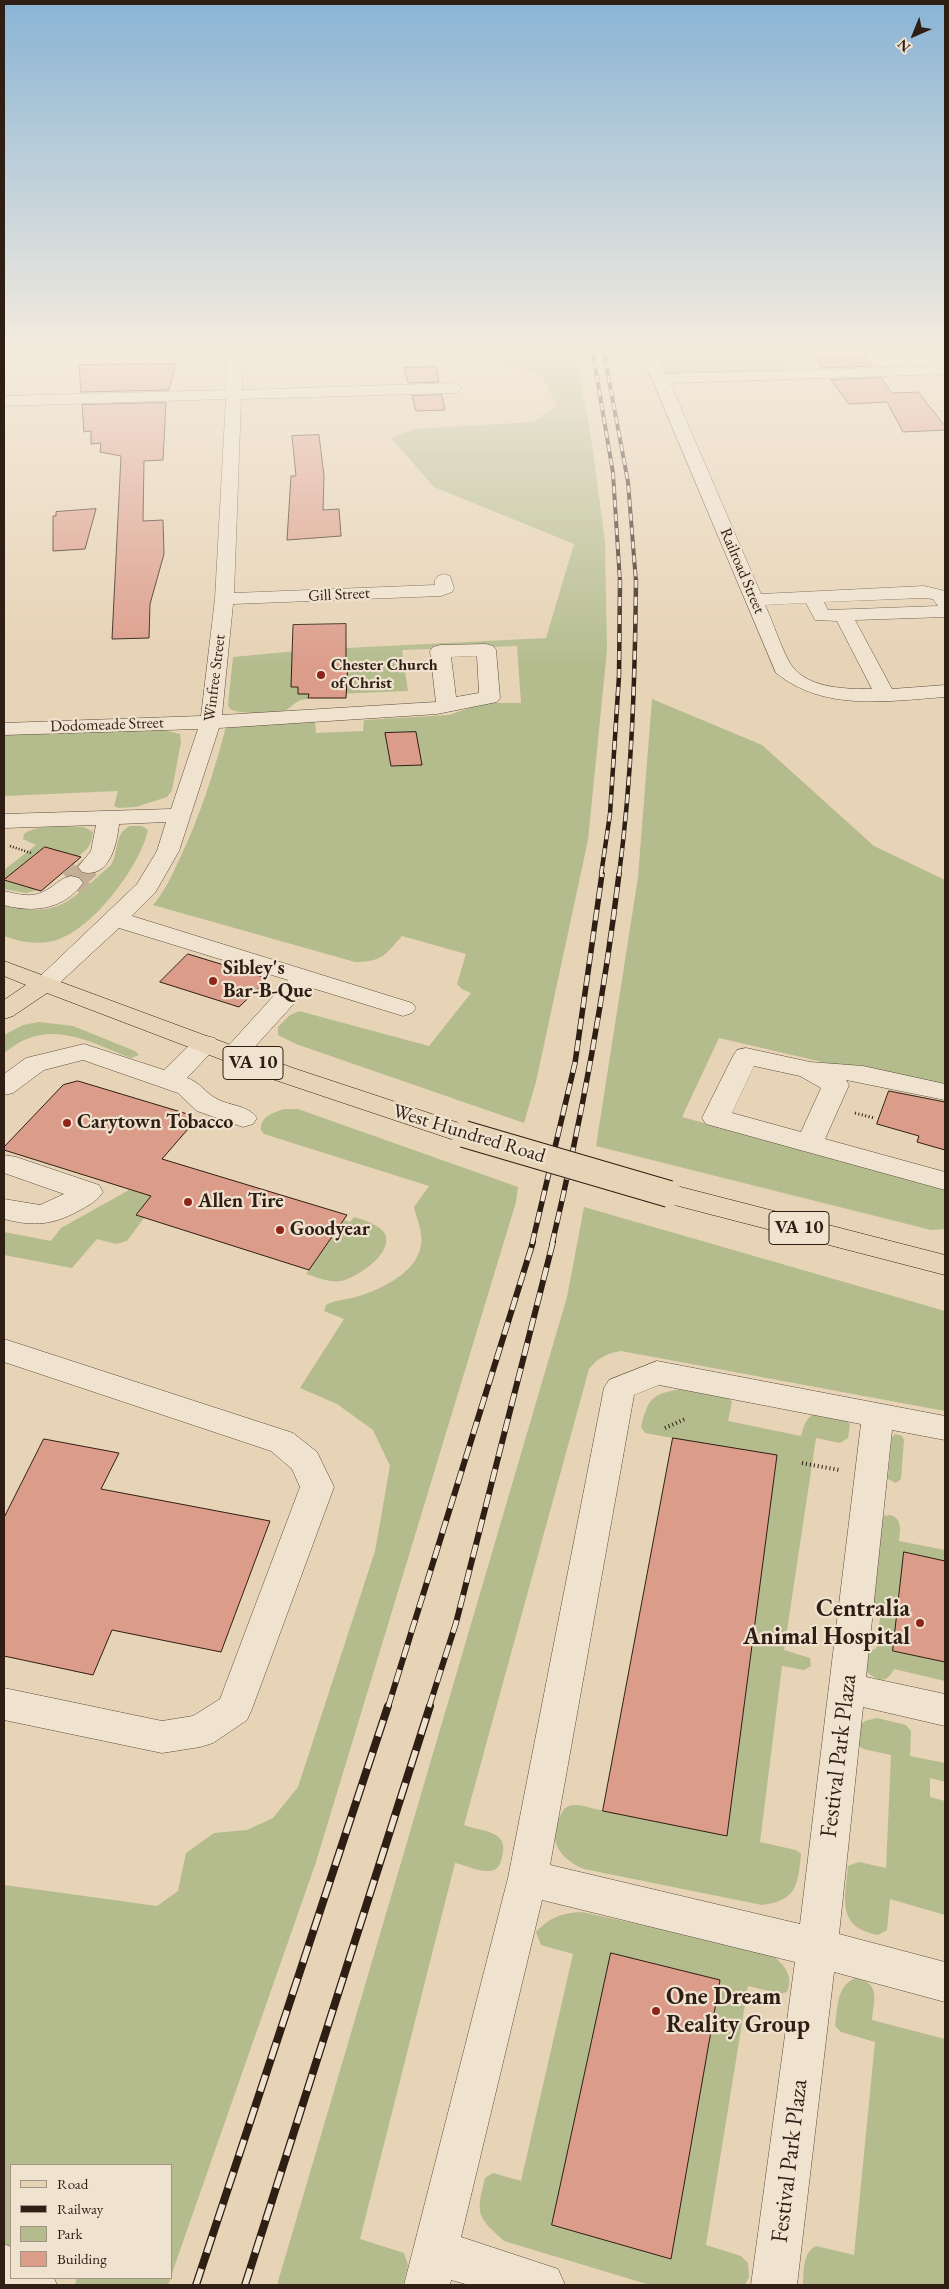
<!DOCTYPE html>
<style>
body{margin:0}
#map{position:relative;width:949px;height:2289px;overflow:hidden;background:#e7d3b5;font-family:"EB Garamond",serif}
canvas{display:block}
.frame{position:absolute;inset:0;border:5px solid #2f1e14;pointer-events:none}
.legend{position:absolute;left:10px;top:2164px;width:162px;height:115px;box-sizing:border-box;background:#efe2cf;border:1px solid #a29484;margin:0;padding:6px 9px;list-style:none;font-size:15px;color:#2f1e14}
.legend li{display:flex;align-items:center;gap:10px;height:25px}
.legend b{width:25px;border:1px solid #a29484}
.north{position:absolute;left:889px;top:10px;width:50px;height:50px;-webkit-text-stroke:4px #efe2cf;paint-order:stroke;rotate:224deg;font-size:14px;font-weight:700;line-height:20px;text-align:center;color:#2f1e14}
.north::after{content:'';display:block;margin:auto;width:18px;height:22px;background:#2f1e14;clip-path:polygon(50% 0,100% 100%,50% 72%,0 100%)}
</style>
<div id="map">
<canvas width="949" height="2289"></canvas>
<div class="frame"></div>
<ul class="legend">
<li><b style="height:6px;background:#e7d3b5"></b>Road</li>
<li><b style="height:6px;background:#2f1e14"></b>Railway</li>
<li><b style="height:14px;background:#b4bc8e"></b>Park</li>
<li><b style="height:14px;background:#dc9c8a"></b>Building</li>
</ul>
<div class="north">N</div>
</div>
<script>
const context = document.querySelector('canvas').getContext('2d');
context.lineJoin = 'round';
function paint(path, color) { context.fillStyle = color; context.fill(path, 'evenodd'); }
function stroke(path, color, width, dash) { context.strokeStyle = color; context.lineWidth = width; context.lineCap = dash ? 'butt' : 'round'; context.setLineDash(dash || []); context.stroke(path); }
function label(font, color, halo, rows, align = 'center') {
  context.font = font + ' "EB Garamond",serif'; context.lineWidth = 4.5; context.setLineDash([]); context.textBaseline = 'middle'; context.strokeStyle = halo; context.fillStyle = color; for (const [text, x, y, turn = 0] of rows) {
    context.save(); context.translate(x, y); context.rotate((+turn || 0) * Math.PI / 180); context.textAlign = isNaN(turn) ? turn : align; if (halo) context.strokeText(text, 0, 0); context.fillText(text, 0, 0); context.restore();
  }
}
paint(new Path2D(`
 M252 348H574L591 436 605 542 607 650 588 840 536 1082 524 1123 296 1044 278 1035V1027L290 1015 299 1011 429 1046 471 993 462 989 457 984 466 954 402 936C385 955 382 962 355 962L153 905C165 891 172 875 180 858 200 816 214 772 226 727L315 722 316 733 363 731 364 720 449 715 484 703H521L517 646 402 650 408 691 309 695 308 699C294 700 295 706 284 711 275 715 239 714 230 709L228 705 233 657 307 650 546 638 574 544 434 487 391 438 414 429 533 422 557 406 542 375 452 350H252Z
 M652 348H776L792 375 670 379Z
 M652 699 762 745 874 846 945 880V1088L897 1076 848 1068 719 1038 682 1117 945 1188V1229L931 1230 596 1146 638 877Z
 M106 729 163 730 180 734 181 742 172 790 167 797 136 807 118 808 114 806 118 791 5 796 4 733Z
 M130 826H142L148 830C140 867 91 932 53 941 36 945 20 942 4 936V904C59 921 72 898 111 865 119 852 114 833 130 826Z
 M84 827 93 832 91 842 87 849 38 890 26 893 4 889V870L36 845 23 839 24 834C36 824 68 827 84 827Z
 M39 1022 73 1026 135 1051 139 1055 131 1058C99 1046 62 1024 27 1039 18 1042 11 1048 4 1053V1035L23 1025Z
 M284 1109H298L518 1187 516 1202 316 1862 171 2276V2165H11V2250L4 2248V1885L157 1906 178 1891 186 1853 214 1833 247 1830 273 1818 298 1787 375 1551 390 1466 373 1430 337 1404 300 1388 344 1319 324 1311 326 1305C335 1300 346 1300 356 1297 383 1289 426 1269 421 1234 420 1225 416 1216 414 1207L429 1186 264 1134 261 1130C260 1117 272 1113 284 1109Z
 M163 1159 178 1164 136 1215 144 1218 127 1241 116 1244 97 1239 72 1268 4 1255V1232L51 1241 61 1228 129 1190 135 1191Z
 M584 1207 945 1311V1411L621 1351C607 1353 598 1358 589 1369L464 1825C482 1832 510 1830 502 1857 501 1862 499 1868 494 1870 483 1874 465 1865 455 1863L360 2239 404 2253 408 2265 403 2285H277L567 1297Z
 M354 1217C364 1220 384 1226 386 1237 390 1256 356 1278 341 1281 329 1283 317 1277 306 1274L344 1220 350 1222Z
 M687 1388 730 1399 732 1402 728 1421 801 1436C805 1422 806 1417 820 1411L847 1420 850 1425 848 1438 840 1443 816 1438 784 1650 810 1658 811 1666 804 1670 782 1666 760 1842 796 1850 801 1854C798 1886 796 1901 762 1905L584 1869C562 1860 547 1842 559 1818 562 1813 563 1808 569 1806 578 1802 594 1810 603 1810L673 1438 645 1433 641 1427C649 1394 654 1394 687 1388Z
 M895 1434 902 1436 904 1440 901 1479 896 1483 888 1479V1476L892 1437Z
 M890 1515C903 1519 900 1530 899 1541L945 1550V1681L894 1669C885 1686 878 1680 865 1671L864 1651 876 1649 881 1610 868 1601 879 1523 884 1516Z
 M877 1718 906 1725 911 1731 910 1756 945 1763V1782L930 1778V1797L945 1801V1915L890 1899 887 1930 878 1935C836 1927 845 1899 848 1866L859 1862 886 1868 891 1755 863 1749 855 1742V1728L865 1721Z
 M582 1912 766 1952C781 1960 795 1974 787 1992L780 1994 748 1986 706 2245 741 2256 748 2263 749 2277 745 2285H650L504 2241C476 2216 476 2214 485 2178L493 2173 521 2181 573 1954 541 1945 536 1932C550 1917 562 1913 582 1912Z
 M855 1978C881 1982 874 2000 872 2020L945 2039V2285H803C804 2272 802 2253 816 2246L854 2255 875 2042 841 2032 835 2026C838 2007 836 1987 855 1978Z
 M77 2278H171L168 2285H75Z`), '#b4bc8e');
const building = new Path2D(`
 M865 357 872 366 822 368 816 359Z
 M176 364 169 390 81 392 79 365Z
 M436 367 439 382 408 383 404 368Z
 M881 378 892 393 918 392 945 426V430L903 432 887 402 849 404 831 380Z
 M442 395 445 410 416 411 412 396Z
 M166 403 163 460 144 461 143 521 163 520 164 554 150 604 149 638 112 639 121 456 100 452 101 443 91 444V431L84 432 82 405Z
 M319 435 324 476 323 510 339 509 341 536 287 540 291 476H296L292 436Z
 M96 509 85 549 53 551V516H56V512Z
 M346 624V662H348L346 698H308L309 694H298V687H291L293 625Z
 M416 732 422 765 391 766 385 733Z
 M45 847 81 857 41 891 4 880Z
 M188 954 266 978 263 980 266 981 239 1007 160 982Z
 M78 1081 191 1115 181 1127 188 1129 162 1159 347 1215 309 1270 136 1215 151 1196 4 1150V1147L63 1085Z
 M889 1091 945 1102V1150L917 1142 919 1136 877 1124Z
 M673 1438 777 1455 727 1836 603 1811Z
 M44 1439 119 1453 101 1489 270 1521 221 1652 112 1630 93 1675 4 1656V1518Z
 M904 1552 945 1561V1662L893 1651Z
 M611 1953 720 1980 671 2259 552 2225Z`);
paint(building, '#dc9c8a');
stroke(building, '#2f1e14', 1);
stroke(new Path2D(`
 M81 875 90 867`), '#c2af95', 21, [21, 11]);
stroke(new Path2D(`
 M71 883 82 874`), '#c2af95', 26, [26, 13]);
const minor = new Path2D(`
 M227 348H241L242 390 454 383 459 385 462 388 459 391 454 393 241 399 234 593 435 585V580L438 576 444 574 450 576 454 588 452 592 441 596 233 604 222 715 436 702 430 651 433 647 440 645 486 644 493 646 496 650 500 698 497 702 437 714 219 728 179 851 155 893 132 916 412 1003 416 1008 412 1013 403 1016 309 987 242 1061 233 1063 224 1061 220 1055 288 980 119 928 54 988 45 990 36 988 33 983 137 884 157 851 166 822 119 824C117 845 109 879 82 872L78 867 91 851 96 825 4 828V814L171 809 198 729 4 735V723L201 716 215 599 226 399 4 406V396L226 390ZM477 656 479 693 456 697 451 657Z
 M639 348H653L666 374 945 366V374L670 383 761 594 924 586 945 591V617L855 620 892 689 945 685V697C887 701 824 712 776 673ZM924 598 933 599 938 606 828 610 824 602ZM806 603 815 620 837 621 872 689C847 689 809 689 792 666 784 656 772 619 765 605Z
 M71 876 79 878 83 883C64 910 32 913 4 905V891C22 895 34 899 50 888 57 883 62 878 71 876Z
 M206 1036 215 1038 219 1044 187 1078C200 1082 205 1093 217 1099 230 1106 248 1105 257 1118L253 1124 243 1127 197 1111 178 1093 83 1060 44 1070 13 1093 4 1095V1074L26 1058 84 1044 164 1070 197 1038Z
 M746 1048 810 1062 863 1066 945 1084V1100L846 1080 849 1085 825 1139 945 1172V1190L706 1124 702 1118 733 1056 737 1050ZM754 1066 800 1076 821 1088 801 1132 732 1113Z
 M4 1155 16 1157 99 1185 103 1192C98 1200 91 1204 82 1209 54 1225 35 1227 4 1219V1199L40 1205 64 1194 4 1173Z
 M4 1339 293 1433 317 1452 334 1487 252 1709 247 1720 213 1743 200 1747 162 1753 4 1720V1688L162 1721 193 1716 220 1699 300 1487 292 1469 271 1451 4 1362Z
 M657 1361 945 1416V1440L892 1430 866 1677 945 1694V1726L863 1707 839 1934 945 1962V2002L834 1972 797 2285H751L795 1962 542 1900 461 2237 558 2269 565 2285H469L451 2280 450 2285H404L508 1878 604 1388 609 1380ZM659 1385 861 1424 800 1924 550 1865 634 1395Z
 M4 2244 11 2247V2278H54L57 2285H4Z`);
const major = new Path2D(`
 M4 961 293 1068 474 1128 478 1134 474 1140 464 1143 454 1140 275 1080 47 993 13 1016 4 1019V1000L26 985 4 976Z
 M669 1184 945 1255V1275L659 1201 655 1194 659 1187Z`);
stroke(minor, '#5d4b3c', 1);
stroke(major, '#2f1e14', 1);
stroke(new Path2D(`
 M10 846 31 853`), '#2f1e14', 2.5, [1, 2]);
stroke(new Path2D(`
 M855 1113 874 1118`), '#2f1e14', 3, [1, 2.5]);
stroke(new Path2D(`
 M665 1428 685 1419
 M802 1463 839 1470`), '#2f1e14', 4, [1, 3]);
paint(minor, '#efe2cf');
paint(major, '#e7d3b5');
const railFar4 = new Path2D(`
 M592 348 613 473 620 582
 M603 348 628 482 636 582`);
const railFar3 = new Path2D(`
 M601 875 610 814 619 676 620 580
 M619 875C632 777 635 679 636 580`);
const railFar2 = new Path2D(`
 M532 1244 575 1063 602 874
 M552 1244C581 1121 604 998 619 874`);
const railFar1 = new Path2D(`
 M388 1707 533 1242
 M429 1707 456 1623 553 1242`);
const rail = new Path2D(`
 M196 2285 388 1706
 M245 2285 430 1706`);
stroke(railFar4, '#2f1e14', 4);
stroke(railFar3, '#2f1e14', 4.5);
stroke(railFar2, '#2f1e14', 5.5);
stroke(railFar1, '#2f1e14', 6);
stroke(rail, '#2f1e14', 8);
stroke(railFar4, '#efe2cf', 2.5, [7]);
stroke(railFar3, '#efe2cf', 3, [9]);
stroke(railFar2, '#efe2cf', 4, [11]);
stroke(railFar1, '#efe2cf', 4.5, [13]);
stroke(rail, '#efe2cf', 5.5, [17]);
const majorBridge = new Path2D(`
 M464 1134 669 1194`);
stroke(majorBridge, '#2f1e14', 28, []);
stroke(majorBridge, '#e7d3b5', 26);
const sky = context.createLinearGradient(0, 0, 0, 668);
sky.addColorStop(0, '#89b4d5');
sky.addColorStop(0.52, '#f4ebde');
sky.addColorStop(1, '#f4ebde00');
context.fillStyle = sky;
context.fillRect(0, 0, 949, 668);
for (const [x, y, r, color] of [
 [321,675,5,"#8f2418"],
 [213,981,5,"#8f2418"],
 [67,1123,5,"#8f2418"],
 [188,1202,5,"#8f2418"],
 [280,1230,5,"#8f2418"],
 [920,1623,5,"#8f2418"],
 [656,2011,5,"#8f2418"]
]) { const dot = new Path2D(); dot.arc(x, y, r, 0, 2 * Math.PI); context.fillStyle = color; context.fill(dot); stroke(dot, '#efe2cf', 2); }
label('16px', '#2f1e14', '#efe2cf', [
 ["Railroad Street",742,571,67],
 ["Gill Street",339,595,-3],
 ["Winfree Street",215,678,-83],
 ["Dodomeade Street",107,725,-2]
]);
label('bold 16px', '#2f1e14', '#efe2cf', [
 ["Chester Church",331,666],
 ["of Christ",331,684]
], 'left');
for (const [x, y, w] of [
 [253,1063,60],
 [799,1228,60]
]) { const box = new Path2D(); box.roundRect(x - w / 2, y - 16.5, w, 33, 4); context.fillStyle = '#efe2cf'; context.fill(box); stroke(box, '#2f1e14', 1); }
label('bold 19px', '#2f1e14', null, [
 ["VA 10",253,1063],
 ["VA 10",799,1228]
]);
label('bold 20px', '#2f1e14', '#efe2cf', [
 ["Sibley's",223,969],
 ["Bar-B-Que",223,992],
 ["Carytown Tobacco",77,1123],
 ["Allen Tire",198,1202],
 ["Goodyear",290,1230]
], 'left');
label('20px', '#2f1e14', '#efe2cf', [
 ["West Hundred Road",469,1134,17]
]);
label('bold 24px', '#2f1e14', '#efe2cf', [
 ["Centralia",910,1609],
 ["Animal Hospital",910,1637],
 ["One Dream",666,1997,"left"],
 ["Reality Group",666,2025,"left"]
], 'right');
label('24px', '#2f1e14', '#efe2cf', [
 ["Festival Park Plaza",839,1756,-83],
 ["Festival Park Plaza",790,2161,-83]
]);
</script>
